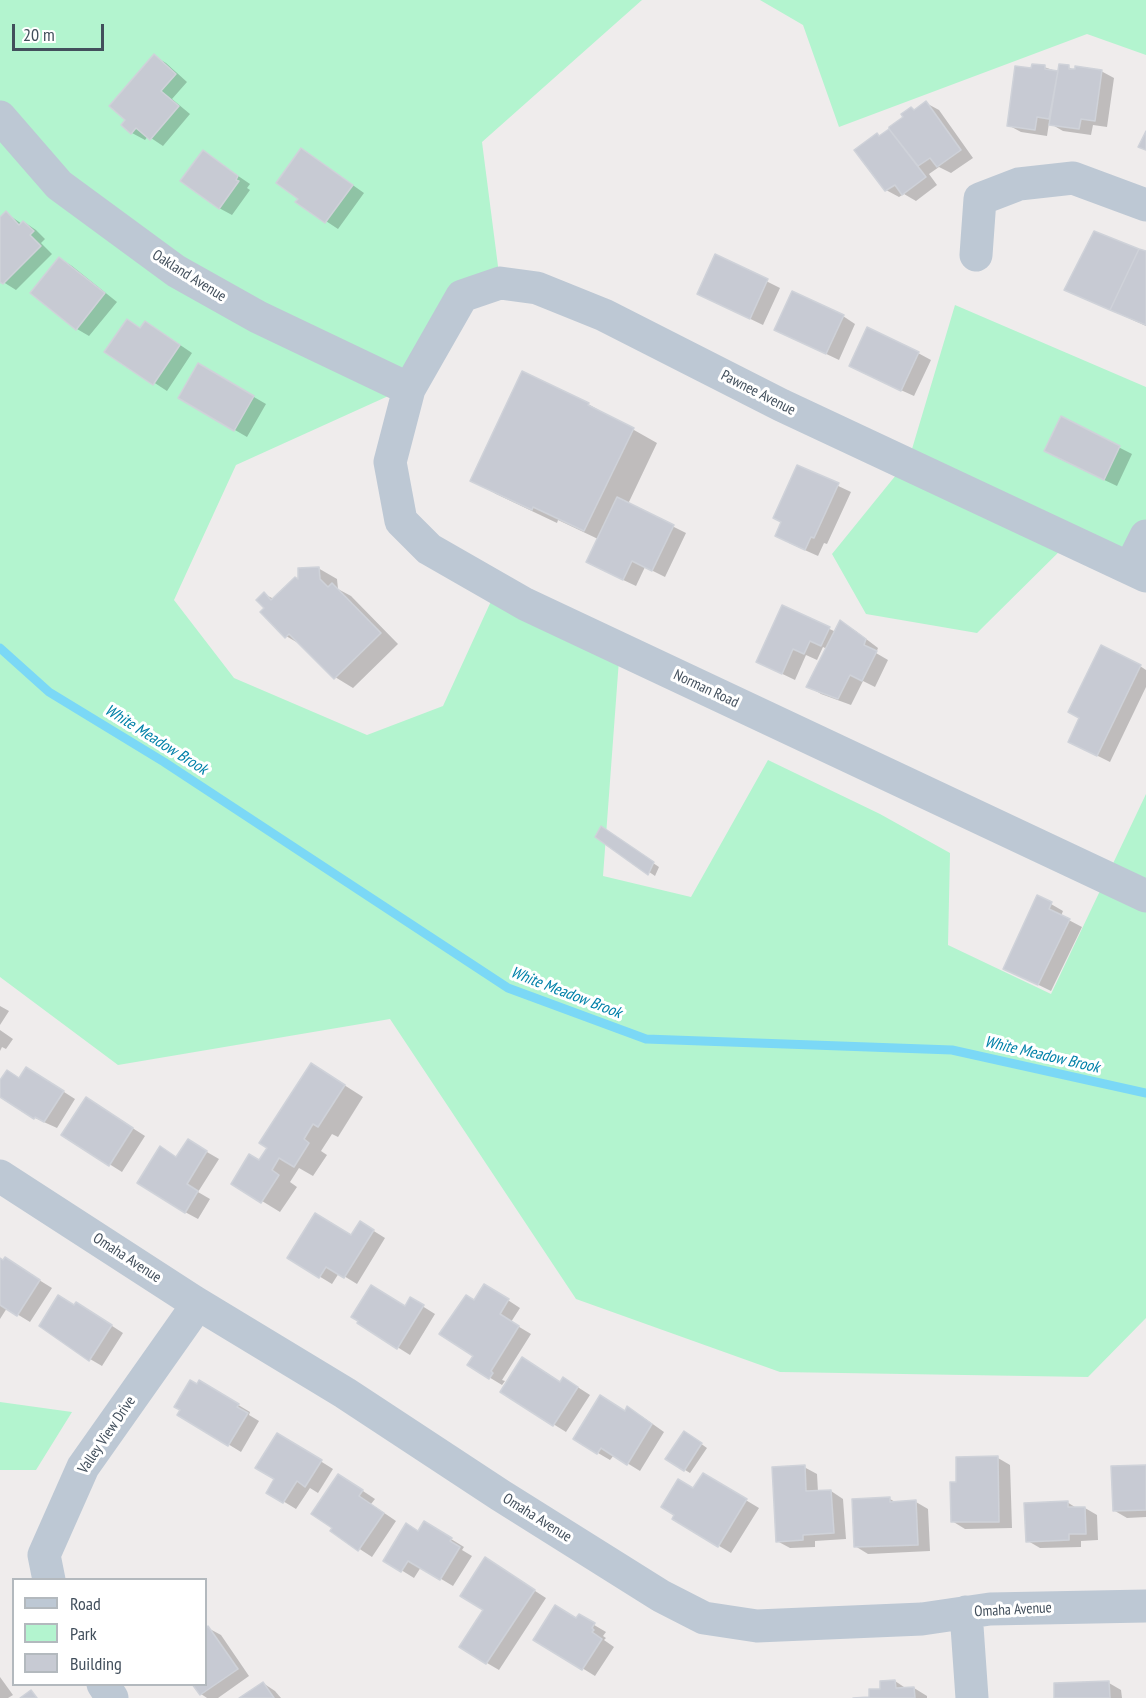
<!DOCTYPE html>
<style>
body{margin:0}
#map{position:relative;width:1146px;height:1698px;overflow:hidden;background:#efecec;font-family:"PT Sans Narrow",sans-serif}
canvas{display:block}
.legend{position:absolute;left:12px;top:1578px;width:195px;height:108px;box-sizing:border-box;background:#fff;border:2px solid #b3b9be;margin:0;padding:8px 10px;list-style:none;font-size:18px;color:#424f5c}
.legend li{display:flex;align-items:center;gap:12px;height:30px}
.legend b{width:30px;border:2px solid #b3b9be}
.scale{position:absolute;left:12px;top:24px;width:92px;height:27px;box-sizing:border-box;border:3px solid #424f5c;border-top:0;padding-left:8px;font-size:18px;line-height:21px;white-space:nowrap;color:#424f5c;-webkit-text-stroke:4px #fff;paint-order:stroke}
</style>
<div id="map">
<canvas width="1146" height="1698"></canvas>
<ul class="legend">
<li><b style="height:8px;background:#bdc8d4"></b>Road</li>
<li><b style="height:16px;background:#b3f4cf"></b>Park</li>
<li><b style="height:16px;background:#c7cad3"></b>Building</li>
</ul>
<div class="scale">20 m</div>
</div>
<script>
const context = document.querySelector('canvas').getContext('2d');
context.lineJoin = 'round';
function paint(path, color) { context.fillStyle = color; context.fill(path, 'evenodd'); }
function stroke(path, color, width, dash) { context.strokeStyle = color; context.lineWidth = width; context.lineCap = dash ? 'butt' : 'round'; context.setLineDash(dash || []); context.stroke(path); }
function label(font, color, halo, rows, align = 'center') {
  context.font = font + ' "PT Sans Narrow",sans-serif'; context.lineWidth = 6; context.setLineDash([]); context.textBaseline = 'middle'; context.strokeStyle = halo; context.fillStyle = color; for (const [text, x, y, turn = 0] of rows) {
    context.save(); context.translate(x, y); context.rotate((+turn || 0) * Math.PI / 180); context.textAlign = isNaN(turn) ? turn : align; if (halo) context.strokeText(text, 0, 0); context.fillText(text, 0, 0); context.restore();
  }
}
paint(new Path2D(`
 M0 0H642L482 142 499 274 417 383 236 465 174 600 234 678 367 735 443 706 498 586 620 646 603 876 691 897 768 760 880 814 950 853 948 945 1051 994 1146 794V1318L1088 1377 780 1372 576 1299 390 1019 118 1065 0 977Z
 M760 0H1146V55L1087 34 839 127 803 25Z
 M955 305 1146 387V576L1077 534 977 633 866 614 832 554 909 459Z
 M0 1402 72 1412 36 1470H0Z`), '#b3f4cf');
paint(new Path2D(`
 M154 56 166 63 187 82 172 99 190 114 163 146 148 136 145 140 132 133Z
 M1044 67 1059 72 1068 67 1076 71H1101L1114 78 1107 127 1093 125 1091 135 1063 131 1049 123 1047 136 1021 132 1008 125 1033 70Z
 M926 103 939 110 973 158 951 173 939 167 929 174 937 185 916 201 904 194 899 197 886 190 856 151 881 137Z
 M203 152 250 184 247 188 250 190 232 215 219 208Z
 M313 157 364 193 338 229 297 202Z
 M6 213 22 224 24 222 36 230 45 239 41 243 52 254 16 290 0 280V219Z
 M1146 253V326L1066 290Z
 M716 256 780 288 763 325 711 300Z
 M59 258 72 266 117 302 89 336 77 329 32 293Z
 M843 316 855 324 839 360 776 330Z
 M141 329 158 330 192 353 167 391 106 351Z
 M918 353 931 360 914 396 863 373Z
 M199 365 266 404 247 437 180 398Z
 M588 404 657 443 628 504 686 533 665 577 645 567 636 586 600 569 598 539 558 520 557 523 496 494 472 480Z
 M1061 418 1132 454 1117 486 1058 458Z
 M798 467 851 492 827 544 824 543 818 556 789 543Z
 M318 568 337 579 338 589 351 596 398 644 353 688 335 677 305 647 286 636 266 608 264 594 274 599Z
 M783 607 836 632 853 629 878 648 876 653 888 660 875 687 863 681 851 705 821 694 808 686 827 649 823 647 817 660 806 655 795 680 770 668Z
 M1140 666 1146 670V687L1110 762 1082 748Z
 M607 832 659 867 655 876 597 836Z
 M1051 904 1063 911 1061 916 1082 927 1051 991 1004 968Z
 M0 1006 9 1011 0 1025Z
 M0 1030 13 1039 6 1049 2 1047 0 1051Z
 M39 1076 75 1099 57 1128 35 1118 0 1095V1083Z
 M330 1076 363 1097 338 1137 332 1134 321 1151 327 1155 313 1176 299 1168 290 1182 297 1187 280 1212 262 1201 259 1162 269 1148Z
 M98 1106 145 1136 122 1172 63 1135Z
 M188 1141 219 1159 198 1192 210 1199 198 1219 185 1212 177 1158Z
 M361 1223 385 1238 357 1284 339 1273 332 1284 289 1258 352 1237Z
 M0 1260 18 1267 52 1288 30 1322 7 1308 0 1319Z
 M497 1293 520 1308 511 1322 531 1334 502 1380 505 1381 502 1385 469 1365 475 1356 474 1302Z
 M411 1299 435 1314 410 1355 359 1323 406 1307Z
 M75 1307 89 1311 123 1333 102 1366 90 1359Z
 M200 1382 250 1412 249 1415 259 1421 241 1452 179 1414Z
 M561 1383 576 1386 590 1395 566 1432 502 1392Z
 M625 1412 640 1415 664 1432 640 1471 614 1455 610 1460 598 1453Z
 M690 1436 707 1448 690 1473 667 1459Z
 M290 1442 333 1469 318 1493 310 1488 296 1509 268 1492 276 1479Z
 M998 1458 1010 1465 1012 1528 965 1529 952 1521 958 1483Z
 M1146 1466V1517L1127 1518 1115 1511Z
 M804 1467 817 1474 818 1492 831 1491 843 1499 846 1539 815 1541V1547L790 1548 777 1541Z
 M704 1475 759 1508 731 1553 674 1519Z
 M351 1483 375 1499 371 1504 396 1521 372 1557 332 1531Z
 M890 1499 897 1503 916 1502 928 1509 930 1551 868 1554 855 1546Z
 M1067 1502 1078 1509 1085 1508 1097 1515 1098 1540 1081 1541V1547L1040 1548 1028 1541Z
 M425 1523 464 1547 462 1550 472 1556 453 1586 421 1567 414 1578 385 1560 419 1533Z
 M498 1567 546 1598 499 1670 487 1663 485 1610Z
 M579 1616 606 1632 603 1636 606 1638 604 1640 614 1647 595 1676 535 1639 577 1620Z
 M208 1628 221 1635 249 1676 218 1698H207L201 1694 206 1684V1630Z
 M0 1677 13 1695 8 1698H0Z
 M895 1681 907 1689 914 1688 927 1696V1698H871Z
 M263 1683 275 1691 281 1698H242Z
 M1109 1683 1121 1690 1122 1698H1056Z`), '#0003');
stroke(new Path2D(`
 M0 648 49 692 164 762 508 988 646 1039 952 1050 1146 1093`), '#7bd8f6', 9);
const building = new Path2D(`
 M154 54 176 74 161 91 179 106 150 140 136 128 131 134 121 125 125 120 109 106Z
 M1032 64 1045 65V69L1058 71 1049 119 1037 117 1035 130 1007 126 1015 66 1031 68Z
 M1059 64 1069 65V69H1075V66L1102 70 1095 121 1081 119 1079 129 1049 125Z
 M926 101 961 150 937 167 930 158 918 166 889 129V127L903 117 901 114 911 107 914 110Z
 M889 129 926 177 902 195 895 185 885 191 854 150 877 133 879 136Z
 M1146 131V150L1138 147Z
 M301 148 353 185 325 223 295 202 298 199 276 183Z
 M203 150 238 176 236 180 239 181 219 209 180 181Z
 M6 211 19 225 23 221 34 231 30 235 41 246 3 284 0 282V217Z
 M1094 231 1139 249 1110 310 1064 290Z
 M1139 249 1146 251V325L1110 310Z
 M715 254 768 279 750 319 697 294Z
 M59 257 105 293 76 330 30 293Z
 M792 291 844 315 826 354 774 330Z
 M127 319 140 328 145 321 180 345 153 385 104 352Z
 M867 327 919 352 901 391 849 366Z
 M198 363 254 396 234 431 178 398Z
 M522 371 589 403 588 405 634 428 584 531 533 507 532 510 470 481Z
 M1061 416 1120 446 1104 480 1044 451Z
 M797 465 839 483 814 538 811 537 805 550 775 536 781 522 773 518Z
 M617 497 674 525 652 571 632 561 623 580 586 562Z
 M319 567 320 579 328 587 332 583 381 633 334 679 289 634 285 638 260 612 264 608 256 600 264 592 271 600 295 577 298 579V568Z
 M782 605 830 627 821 646 810 641 804 654 793 649 782 674 756 662Z
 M840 620 866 639 864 645 877 651 862 681 850 675 838 699 806 687Z
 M1101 645 1141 665 1097 756 1068 742 1079 718 1068 712Z
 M601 826 654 862 648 875 595 837Z
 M1037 895 1052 902 1049 909 1070 919 1038 985 1003 969Z
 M311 1063 345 1085 318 1127 313 1124 304 1139 309 1143 294 1167 279 1158 272 1170 279 1175 261 1203 231 1184 249 1154 259 1160 267 1148 259 1143Z
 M26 1067 64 1091 44 1122 35 1117 34 1119 0 1097V1080L7 1070 19 1078Z
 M86 1097 133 1128 109 1166 61 1135Z
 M188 1139 207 1151 187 1184 198 1191 185 1213 137 1183 160 1146 176 1157Z
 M315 1213 351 1235 360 1221 374 1230 344 1278 326 1267 319 1278 287 1258Z
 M5 1257 40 1280 17 1316 0 1305V1258L3 1260Z
 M484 1284 509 1299 500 1314 519 1326 491 1371 493 1373 489 1379 467 1365 473 1356 439 1334 466 1295 474 1300Z
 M371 1285 405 1306 410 1297 424 1305 397 1349 357 1323 358 1321 351 1317Z
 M58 1295 74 1305 76 1302 112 1325 89 1361 39 1326Z
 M522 1357 560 1382 563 1377 578 1387 553 1426 500 1392Z
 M190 1380 197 1384 199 1380 239 1404 237 1407 248 1413 228 1446 177 1415 180 1410 174 1407Z
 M600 1395 625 1411 627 1406 652 1424 627 1465 601 1448 597 1454 573 1439Z
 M684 1431 702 1443 684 1471 665 1459Z
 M277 1433 322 1460 305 1487 297 1481 283 1503 266 1493 274 1479 255 1468Z
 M998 1456 999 1522H951L950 1482H956V1457Z
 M805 1465 806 1491 831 1490 834 1533 803 1535V1540L776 1542 772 1467Z
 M1146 1465V1510L1113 1511 1111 1466Z
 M703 1473 747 1499 718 1547 672 1519 674 1515 661 1507 678 1479 693 1488Z
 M338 1474 363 1490 359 1496 384 1513 358 1551 330 1531 332 1528 311 1514Z
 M890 1497V1502L916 1500 918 1545 854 1547 852 1499Z
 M1068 1501V1507H1085L1086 1534H1069V1540L1026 1542 1024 1503Z
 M424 1521 452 1538 450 1541 460 1547 440 1580 408 1561 401 1572 383 1561 406 1523 418 1531Z
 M485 1557 535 1590 486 1664 459 1647 483 1610 460 1596Z
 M555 1605 576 1618 579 1614 595 1623 592 1628 594 1630 592 1632 602 1639 582 1670 533 1640Z
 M208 1626 238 1669 200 1695 192 1684H206V1628Z
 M895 1680 896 1688 914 1687 915 1698H853L869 1697V1689H880V1681Z
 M1109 1681 1110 1698H1054V1683Z
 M263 1682 274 1698H239Z
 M31 1690 37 1698H20Z`);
paint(building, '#c7cad3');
stroke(building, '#cfd2d9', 1.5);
stroke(new Path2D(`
 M0 117 59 185 176 271 258 317 409 389
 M976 255 980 199 1019 184 1073 178 1146 205
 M1130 568 1146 536
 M1146 576 781 405 604 315 537 288 500 283 462 296 409 389 390 462 401 521 429 549 525 604 1146 896
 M0 1176 193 1301 345 1393 500 1495 661 1596 704 1618 757 1626 922 1619 990 1609 1146 1606
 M49 1580 44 1555 83 1467 193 1311V1301
 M966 1612 972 1698
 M103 1684 112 1698`), '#bdc8d4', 33);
label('15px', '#424f5c', '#fff', [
 ["Oakland Avenue",189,276,32],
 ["Pawnee Avenue",758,393,27],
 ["Norman Road",706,689,25],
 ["Omaha Avenue",127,1258,33],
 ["Valley View Drive",107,1435,-56],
 ["Omaha Avenue",537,1518,32],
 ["Omaha Avenue",1013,1610,-3]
]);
label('italic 16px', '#0180a9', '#fff', [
 ["White Meadow Brook",156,740,32],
 ["White Meadow Brook",566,993,21],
 ["White Meadow Brook",1042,1055,13]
]);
</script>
